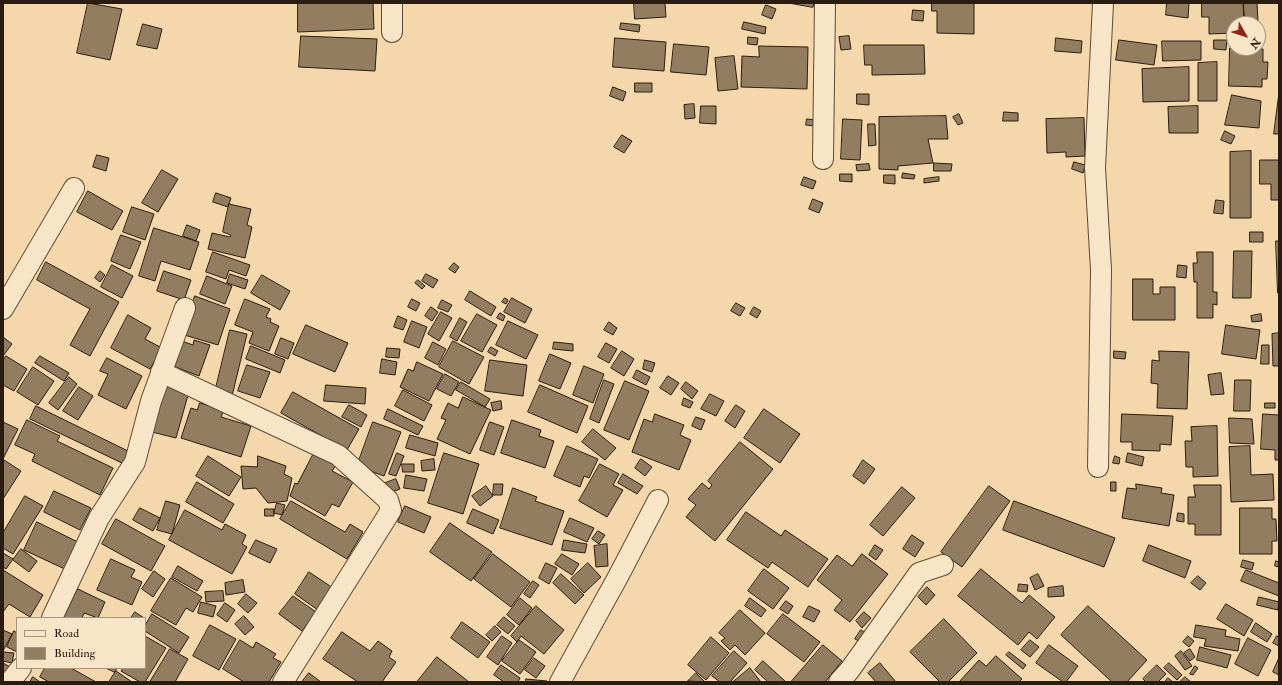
<!DOCTYPE html>
<style>
body{margin:0}
#map{position:relative;width:1282px;height:685px;overflow:hidden;background:#f4d7aa;font-family:"IM FELL Double Pica",serif}
canvas{display:block}
.frame{position:absolute;inset:0;border:4px solid #2a1c10;pointer-events:none}
.legend{position:absolute;left:16px;top:617px;width:130px;height:52px;box-sizing:border-box;background:#f8e5c8;border:1px solid #a6957e;margin:0;padding:5px 7px;list-style:none;font-size:12px;color:#2a1c10}
.legend li{display:flex;align-items:center;gap:8px;height:20px}
.legend b{width:20px;border:1px solid #a6957e}
.north{position:absolute;left:1226px;top:16px;width:40px;height:40px;box-sizing:border-box;background:#f8e5c8;border:1px solid #a6957e;border-radius:50%;rotate:129deg;font-size:11px;font-weight:700;line-height:16px;text-align:center;color:#2a1c10}
.north::after{content:'';display:block;margin:auto;width:14px;height:18px;background:#8f2418;clip-path:polygon(50% 0,100% 100%,50% 72%,0 100%)}
</style>
<div id="map">
<canvas width="1282" height="685"></canvas>
<div class="frame"></div>
<ul class="legend">
<li><b style="height:5px;background:#f8e5c8"></b>Road</li>
<li><b style="height:11px;background:#937d60"></b>Building</li>
</ul>
<div class="north">N</div>
</div>
<script>
const context = document.querySelector('canvas').getContext('2d');
context.lineJoin = 'round';
function paint(path, color) { context.fillStyle = color; context.fill(path, 'evenodd'); }
function stroke(path, color, width, dash) { context.strokeStyle = color; context.lineWidth = width; context.lineCap = dash ? 'butt' : 'round'; context.setLineDash(dash || []); context.stroke(path); }
const building = new Path2D(`
 M88 3 122 9 110 60 77 53Z
 M298 3H373L374 29 298 32Z
 M634 3H665L666 17 635 19Z
 M789 3H814L813 7Z
 M932 3H974V34L937 33V11H932Z
 M1167 3H1189L1188 18 1166 15Z
 M1202 3H1243L1244 24H1234V33L1209 34V17H1202Z
 M1244 3H1257L1258 21 1245 22Z
 M766 5 776 9 772 19 762 15Z
 M913 10 924 11 923 21 912 20Z
 M744 22 766 27 765 34 742 29Z
 M621 23 640 25 639 32 620 29Z
 M143 24 162 29 157 49 137 45Z
 M301 36 377 39 375 71 299 67Z
 M849 36 851 49 841 50 839 37Z
 M748 37 758 38 757 45 748 44Z
 M615 38 666 42 664 71 613 67Z
 M1056 38 1082 41 1081 53 1055 51Z
 M1119 40 1157 45 1154 65 1116 60Z
 M1214 40H1227L1226 50 1214 49Z
 M1162 41H1201V60L1163 61Z
 M674 44 709 47 706 75 671 72Z
 M864 45H924L925 74 872 75V65H865Z
 M759 46 808 47 807 89 741 87 742 56 759 57Z
 M1230 48 1263 49V62H1268L1267 79H1262V87L1229 86Z
 M734 56 738 89 718 91 715 58Z
 M1217 62V101H1198V63Z
 M1189 67V101L1143 102 1142 69Z
 M635 83H652V92H635Z
 M613 87 626 92 623 101 610 96Z
 M1279 93V134H1274Z
 M857 94H869V105L857 104Z
 M1232 95 1261 101 1259 128 1225 125Z
 M694 104 695 118 685 119 684 105Z
 M701 106H716V124L700 123Z
 M1198 106V133H1169L1168 107Z
 M1004 112 1018 113V121H1003Z
 M959 114 963 123 958 125 953 117Z
 M946 116 948 139H928L933 163 898 166V170L879 169V117Z
 M1084 118 1085 156 1066 157V152L1047 153 1046 119Z
 M807 119 816 120 814 126 806 125Z
 M843 119 862 120 860 160 841 159Z
 M868 124H875L876 145 869 146Z
 M1225 131 1235 136 1231 144 1221 140Z
 M622 135 632 141 624 153 614 147Z
 M1251 151V218H1230V152Z
 M97 155 109 158 106 171 93 167Z
 M1260 160H1279V200H1271V184H1260Z
 M1074 162 1085 165 1083 173 1072 169Z
 M934 163 952 164 951 171H934Z
 M869 164 870 170 857 171 856 165Z
 M162 170 178 179 158 212 142 203Z
 M903 173 915 175 914 179 902 178Z
 M840 174H852V182L840 181Z
 M884 175H895V184L884 183Z
 M804 177 816 181 813 189 801 185Z
 M939 177V181L924 183V179Z
 M88 191 123 211 112 230 77 212Z
 M216 193 231 198 228 207 213 202Z
 M813 199 823 203 819 213 809 209Z
 M1216 200 1224 201 1223 214 1214 213Z
 M229 204 251 209 247 225 252 227 245 258 208 249 212 233 230 237 231 235 223 232Z
 M132 207 154 214 145 240 123 232Z
 M187 225 200 230 196 241 183 236Z
 M154 228 199 242 190 270 161 261 155 281 139 276Z
 M1250 232H1263V242H1250Z
 M121 235 141 242 130 269 111 261Z
 M1276 241H1279V293H1278Z
 M1234 251H1252L1251 298H1233Z
 M213 252 250 265 246 276 229 270 226 279 206 272Z
 M1197 252H1213V292H1217V305L1213 304V318H1197V282H1194L1193 263H1197Z
 M46 262 119 302 90 356 70 345 90 309 37 280Z
 M454 263 459 267 455 273 449 269Z
 M112 265 133 276 122 298 101 287Z
 M1178 265 1187 266 1186 278 1177 277Z
 M100 271 105 275 100 282 95 278Z
 M164 271 191 280 184 300 157 291Z
 M230 274 248 280 245 289 227 283Z
 M426 274 438 280 433 288 422 281Z
 M262 275 290 291 280 310 251 293Z
 M207 276 232 286 225 304 200 294Z
 M1133 279H1153V294H1160V287H1175V320H1133Z
 M418 280 425 286 422 289 415 283Z
 M470 291 496 307 491 316 465 300Z
 M195 296 230 309 218 345 181 334Z
 M505 298 508 300 506 304 502 302Z
 M512 298 532 309 525 323 504 312Z
 M245 299 270 309 266 317 271 319 270 322 279 326 269 351 249 343 253 332 235 325Z
 M412 299 420 303 416 311 408 307Z
 M442 300 452 305 448 312 438 308Z
 M736 303 745 308 740 316 731 311Z
 M431 307 438 312 432 321 425 316Z
 M754 307 761 311 757 318 750 314Z
 M441 312 452 318 439 341 428 334Z
 M500 313 505 316 503 321 497 318Z
 M477 314 497 325 482 352 461 341Z
 M1261 314 1262 321 1252 322 1251 316Z
 M128 315 151 328 145 339 162 348 150 369 111 348Z
 M398 316 407 320 403 330 394 327Z
 M460 318 467 322 457 341 450 337Z
 M412 321 427 327 419 348 404 342Z
 M508 321 538 335 526 359 496 345Z
 M609 322 617 328 613 335 604 330Z
 M306 325 348 343 335 372 293 354Z
 M1226 325 1260 330 1256 359 1222 354Z
 M230 330 247 334 232 396 215 392Z
 M1279 333V366H1273L1272 334Z
 M3 337 12 344 3 356Z
 M281 338 294 343 288 359 275 354Z
 M179 340 193 345 194 340 210 345 199 376 170 365Z
 M453 341 484 357 469 384 439 367Z
 M433 342 446 349 438 365 425 358Z
 M554 342 573 344V351L553 349Z
 M606 343 617 349 609 363 598 357Z
 M1262 345H1269V364H1261Z
 M251 346 285 360 280 373 246 359Z
 M491 347 498 351 495 356 488 352Z
 M387 348 400 349 399 358 386 357Z
 M622 351 634 359 624 376 611 368Z
 M1114 351 1126 352 1125 359 1114 358Z
 M1159 351 1189 352 1187 409 1157 408 1158 384 1151 383 1152 360 1159 361Z
 M550 354 571 363 560 389 539 381Z
 M6 356 27 369 14 391 3 385V361Z
 M40 356 69 373 64 381 35 363Z
 M107 358 142 376 126 409 98 395 108 374 100 371Z
 M382 359 397 362 395 375 380 373Z
 M490 360 527 365 523 396 485 391Z
 M645 360 655 363 652 372 643 369Z
 M417 362 443 374 429 401 400 387 408 369 413 371Z
 M247 365 270 372 260 398 238 391Z
 M584 366 604 374 593 403 573 395Z
 M33 367 54 381 38 405 17 392Z
 M637 370 650 377 646 385 633 378Z
 M1221 373 1224 394 1211 395 1208 375Z
 M445 374 459 382 451 396 437 389Z
 M668 376 679 383 671 395 660 388Z
 M69 377 77 384 58 410 49 403Z
 M604 380 614 384 599 423 590 419Z
 M1235 380H1251L1250 411H1234Z
 M167 381 190 388 176 438 152 432Z
 M625 381 649 391 629 440 604 430Z
 M461 382 490 399 485 407 456 390Z
 M686 382 698 391 692 399 681 389Z
 M326 385 366 388 365 404 324 401Z
 M540 385 588 406 577 433 528 412Z
 M79 387 93 396 78 420 63 411Z
 M403 390 432 405 424 421 395 406Z
 M293 392 359 429 347 450 281 413Z
 M710 394 724 401 716 416 701 409Z
 M463 397 491 410 470 454 437 439 446 420 441 418 448 403 458 408Z
 M684 398 693 402 690 408 682 405Z
 M501 401 502 409 493 411 491 403Z
 M200 403 224 410 221 417 251 426 241 457 181 438 191 408 197 410Z
 M1265 403H1275V408H1265Z
 M349 405 367 415 361 427 342 417Z
 M736 405 745 411 735 428 725 421Z
 M36 406 130 452 124 464 30 419Z
 M388 409 423 426 418 435 384 419Z
 M764 409 800 434 780 463 744 438Z
 M655 414 684 425 680 435 691 440 679 470 632 452 644 419 652 422Z
 M1122 414 1173 416 1171 445 1160 444V451L1132 450V442H1121Z
 M1263 414 1279 415V460H1275V450L1261 449Z
 M696 417 705 420 701 430 692 426Z
 M1229 418 1252 419 1254 444 1230 443Z
 M27 420 60 436 57 441 113 468 100 495 32 461 35 454 15 445Z
 M512 420 541 430 539 436 554 441 545 468 501 453Z
 M3 422 18 429 3 459Z
 M373 422 401 432 384 476 357 466Z
 M490 422 504 427 494 455 480 450Z
 M1217 426 1218 476 1193 477V467H1186L1185 441H1192L1191 427Z
 M593 429 616 448 605 460 582 442Z
 M410 435 438 443 435 456 406 448Z
 M740 442 773 469 715 541 686 517 696 505 688 499 702 483 709 489 712 485 708 481Z
 M567 446 598 459 589 478 584 476 580 487 554 476Z
 M1250 446 1251 475 1273 474 1274 500 1231 502 1229 447Z
 M314 453 336 465 332 471 353 482 339 507 332 504 325 516 290 496 295 483 297 484Z
 M397 453 404 456 396 476 389 474Z
 M444 453 479 464 463 514 428 503Z
 M1128 453 1144 457 1142 466 1126 462Z
 M208 456 241 477 229 496 196 476Z
 M258 456 286 466 284 474 292 478 287 501 268 503 256 488 243 489 241 466 257 467Z
 M1115 456 1120 458 1119 464 1113 463Z
 M434 459 435 470 422 471 421 461Z
 M641 459 652 467 645 476 635 468Z
 M4 460 21 471 3 499V462Z
 M863 460 875 469 864 484 853 476Z
 M402 464H414V472H403Z
 M600 464 619 474 613 485 623 490 607 517 579 501Z
 M623 474 643 486 637 494 618 483Z
 M406 475 427 479 424 491 404 488Z
 M396 479 400 489 386 494 383 484Z
 M197 482 234 504 223 523 186 502Z
 M1111 482H1116V491H1111Z
 M494 484H503L502 495H493Z
 M1136 484 1162 488 1161 493 1174 495 1169 526 1122 518 1127 488 1136 489Z
 M1194 485H1221V535H1195V524H1188V497H1195Z
 M486 486 493 496 480 506 472 496Z
 M989 486 1010 501 962 567 941 552Z
 M902 487 915 498 883 536 870 525Z
 M513 488 537 497 535 501 564 511 552 545 500 528Z
 M54 491 91 508 80 530 44 512Z
 M25 496 43 506 13 554 3 548V533Z
 M166 501 180 505 172 534 157 530Z
 M291 501 345 532 350 524 363 532 347 559 280 519Z
 M1014 501 1115 538 1104 567 1003 530Z
 M277 503 285 505 282 515 274 513Z
 M405 506 431 517 424 533 398 522Z
 M140 508 160 518 153 531 133 520Z
 M1240 508H1272V519H1276L1277 541H1272V554H1240Z
 M265 509H274V516H265Z
 M473 509 499 520 493 534 467 523Z
 M185 510 222 530 225 524 246 535 242 544 247 547 232 574 169 540Z
 M746 512 781 536 785 530 828 559 808 587 772 562 768 568 727 540Z
 M1178 513 1184 514V522L1177 521Z
 M570 518 594 528 587 542 564 532Z
 M116 519 165 546 151 571 102 544Z
 M37 522 82 544 69 571 24 550Z
 M450 523 492 552 471 581 430 552Z
 M598 531 605 535 599 544 592 539Z
 M912 535 924 543 915 557 903 549Z
 M256 540 277 549 270 563 249 553Z
 M564 540 587 544 585 553 562 550Z
 M607 544 608 566 596 567 594 546Z
 M875 545 883 550 876 560 869 555Z
 M1149 545 1191 561 1185 578 1143 561Z
 M21 549 37 561 29 572 13 560Z
 M3 553 13 559 6 569 3 567Z
 M493 554 530 582 511 607 474 579Z
 M562 554 579 564 572 575 555 564Z
 M862 554 888 574 850 622 834 610 842 600 817 580 837 555 852 566Z
 M111 559 135 570 131 577 142 582 132 605 97 590Z
 M1243 560 1254 563 1252 570 1241 567Z
 M1276 561 1279 562V567L1275 566Z
 M546 563 557 568 549 584 539 578Z
 M588 563 601 577 584 593 571 579Z
 M178 566 203 581 197 591 172 577Z
 M764 569 789 588 773 609 748 591Z
 M981 569 1022 603 1029 595 1055 617 1037 639 1029 632 1018 645 958 596Z
 M3 570 43 595 30 617 9 604 3 612Z
 M1246 570 1279 583V596L1241 581Z
 M154 571 165 579 153 597 142 589Z
 M309 572 333 588 318 610 295 594Z
 M561 574 584 595 575 604 553 583Z
 M1038 574 1044 586 1035 590 1030 578Z
 M1198 576 1206 583 1200 590 1191 583Z
 M171 578 202 597 193 612 186 608 176 625 151 611Z
 M243 580 245 592 226 595 225 583Z
 M533 581 539 585 530 598 524 594Z
 M1019 584 1028 585 1027 592 1018 591Z
 M1063 586 1064 596 1048 597V588Z
 M927 587 935 595 926 605 918 597Z
 M78 589 105 602 98 618 84 613 82 618H64Z
 M223 591 224 601 206 602 205 592Z
 M246 594 257 603 248 613 238 604Z
 M293 596 316 612 302 631 279 614Z
 M1259 597 1279 602 1278 610 1257 605Z
 M520 598 532 608 519 625 507 615Z
 M750 598 766 610 761 617 745 606Z
 M786 601 793 606 788 614 780 609Z
 M201 602 216 606 213 617 198 613Z
 M225 603 235 610 227 622 217 615Z
 M1226 604 1253 620 1244 636 1217 619Z
 M536 606 564 630 544 654 521 636 517 642 511 636Z
 M809 606 820 611 814 622 803 617Z
 M1088 606 1147 660 1127 682H1112L1061 635Z
 M740 610 765 633 745 655 735 645 730 650 721 641 725 638 719 633Z
 M135 612 144 618H131Z
 M864 612 871 618 862 628 856 621Z
 M152 614 189 637 179 653 145 631V626Z
 M783 614 820 642 804 662 767 634Z
 M244 616 254 627 245 635 235 624Z
 M504 617 515 626 508 634 497 625Z
 M944 619 977 653 948 682H940L910 652Z
 M462 622 490 642 478 658 451 638Z
 M1256 623 1272 634 1267 642 1251 632Z
 M210 625 236 639 219 670 193 656Z
 M1196 625 1226 630 1225 636 1240 639 1238 651 1204 646 1206 639 1194 637Z
 M495 626 501 632 492 641 486 635Z
 M3 630 12 634 3 651Z
 M861 630 867 634 862 643 855 639Z
 M14 631 17 633V652L7 647Z
 M342 632 370 651 378 641 392 651 389 657 396 662 382 682H358L323 659Z
 M145 636 166 648 145 682H140L121 671 123 668H145Z
 M502 636 512 643 498 665 487 657Z
 M1188 636 1194 641 1189 647 1183 642Z
 M1277 636 1279 638V646L1273 643Z
 M711 637 729 653 706 680 688 665Z
 M1248 638 1271 650 1258 676 1235 664Z
 M240 640 253 648 256 642 276 654 273 658 281 662 269 682H244L223 669Z
 M519 640 536 652 520 674 502 661Z
 M1030 640 1039 647 1030 657 1021 650Z
 M823 645 842 661 825 682H791Z
 M1049 645 1078 666 1066 682H1063L1036 663Z
 M1200 647 1231 655 1227 668 1197 660Z
 M170 649 188 659 175 682H150Z
 M1190 649 1195 657 1190 661 1184 653Z
 M734 651 747 663 730 682H720L712 676Z
 M1181 651 1192 666 1185 670 1175 656Z
 M4 652 14 653 12 663 3 661Z
 M1009 652 1026 665 1023 669 1006 655Z
 M996 656 1022 679 1019 682H959L979 660 986 666Z
 M437 657 469 682H417Z
 M534 658 545 666 536 678 525 670Z
 M1279 658V675L1273 672Z
 M763 661 786 682H768L755 670Z
 M3 663 14 669 3 682Z
 M880 663 896 682H876L868 673Z
 M1169 663 1182 675 1177 680 1164 668Z
 M501 665 520 678 518 682H504L494 675Z
 M1157 665 1166 674 1158 682H1146L1143 679Z
 M1195 666 1198 668 1193 675 1190 674Z
 M45 668H71L96 682H49L40 677Z
 M106 668H117L115 672Z
 M750 668 761 682H733Z
 M116 671 132 682H109Z
 M309 673 321 682H302Z
 M696 673 704 681 703 682 688 681Z
 M33 677 40 682H30Z
 M1185 677 1191 682H1180Z
 M1168 678 1173 682H1165Z
 M526 679 547 681V682H526Z`);
paint(building, '#937d60');
stroke(building, '#2a1c10', 1);
const street = new Path2D(`
 M392 32V3
 M823 159 825 3
 M3 309 74 188
 M161 372 338 455 388 500 391 510 385 520 283 682
 M1098 467 1101 270 1095 168 1103 3
 M52 618 99 518 135 462 151 401 185 308
 M10 682 21 668
 M560 682 619 575 658 500
 M839 682 849 671 919 573 943 565`);
stroke(street, '#5c4b36', 22);
stroke(street, '#f8e5c8', 20);
</script>
